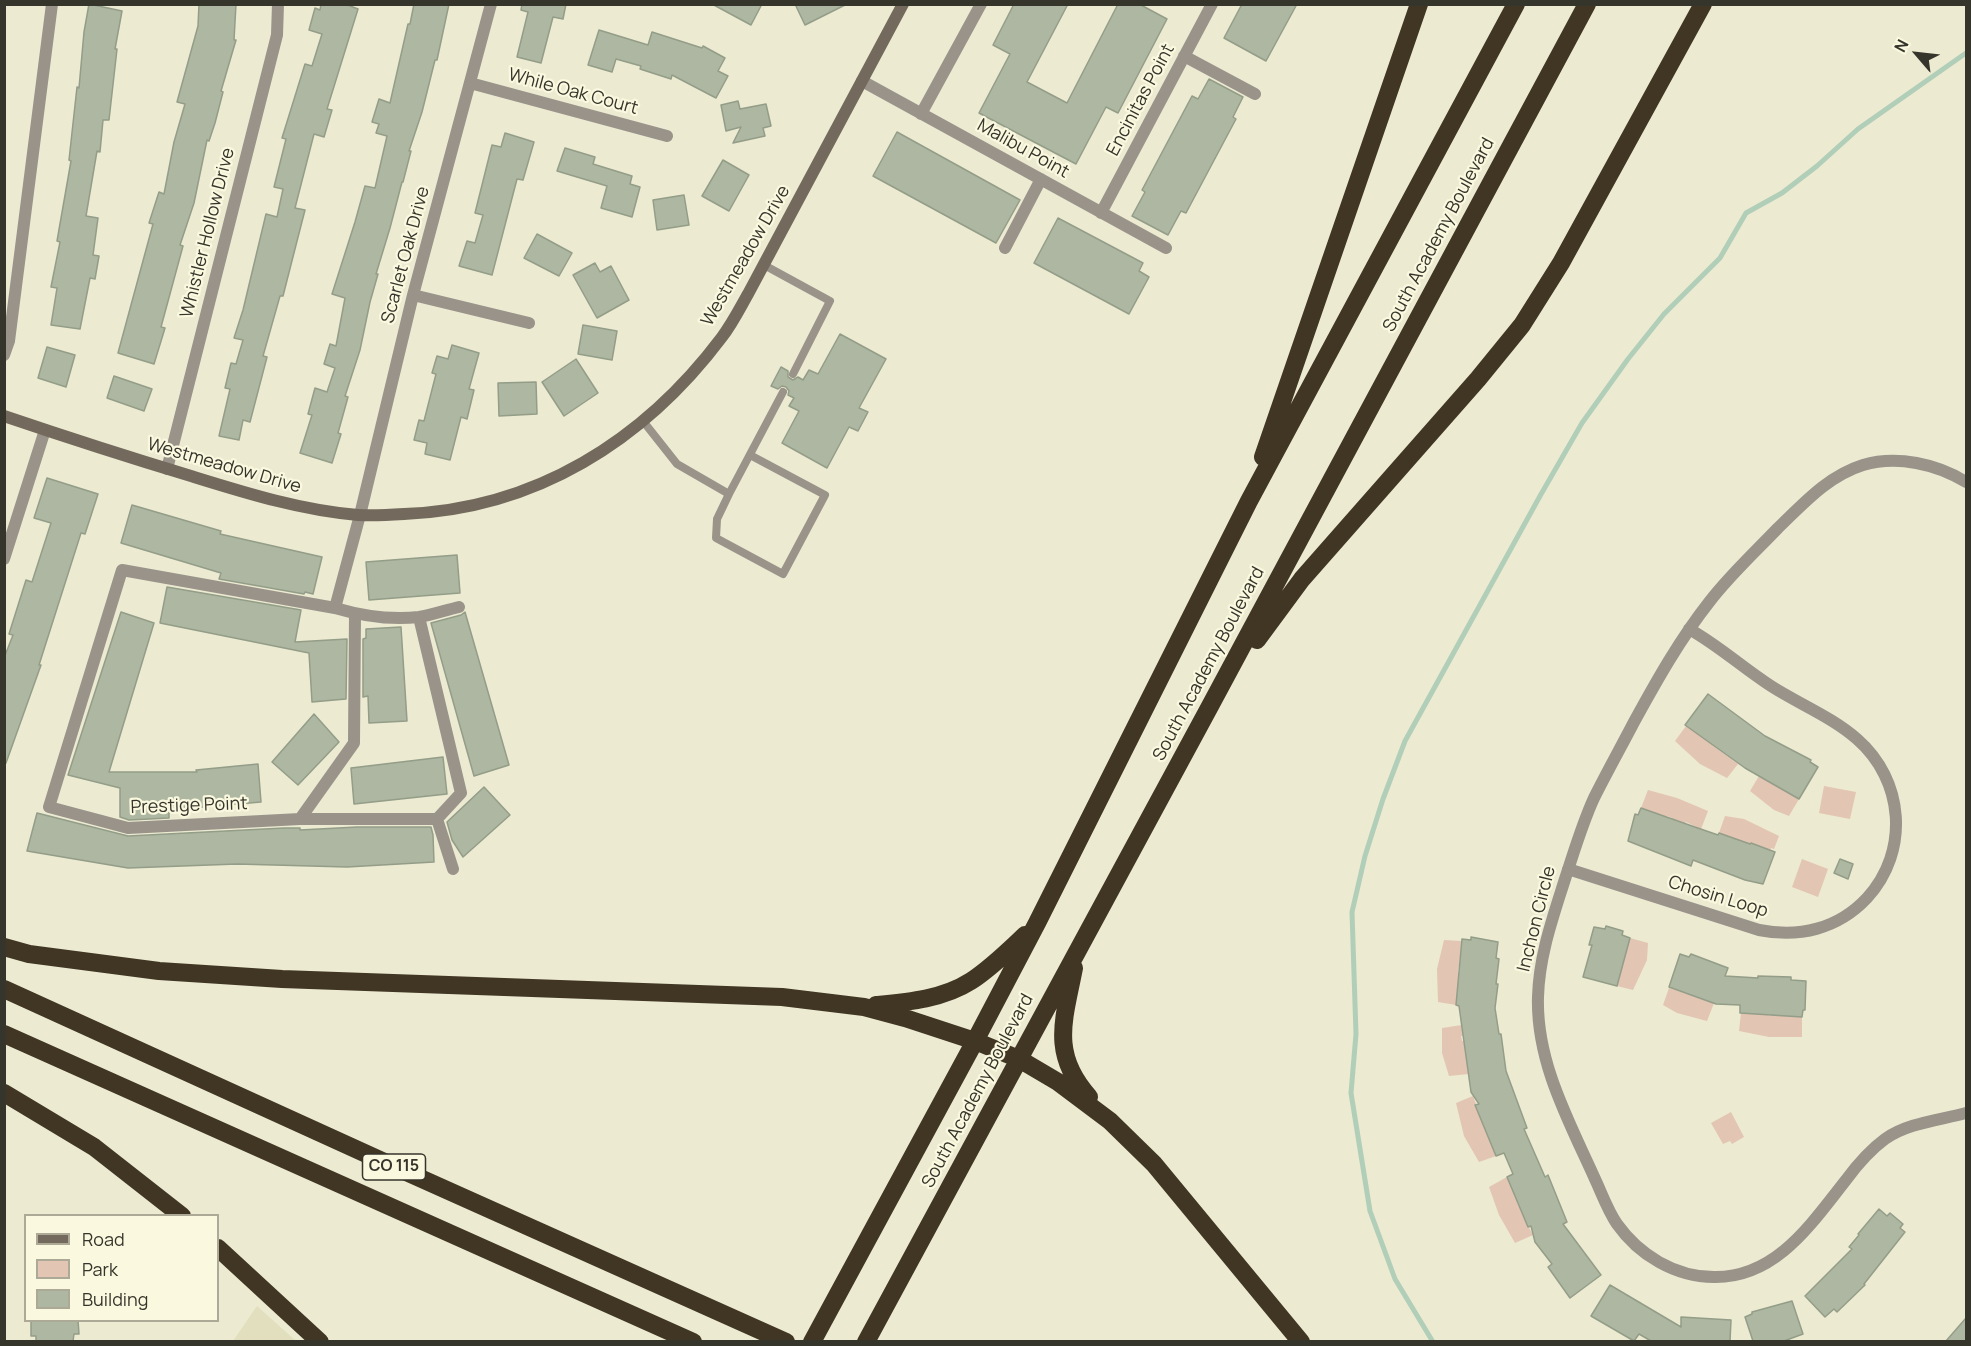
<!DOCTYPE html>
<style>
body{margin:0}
#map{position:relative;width:1971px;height:1346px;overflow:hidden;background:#ecead1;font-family:Manrope,sans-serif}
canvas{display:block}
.frame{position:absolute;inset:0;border:6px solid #36352c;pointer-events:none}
.legend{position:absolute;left:24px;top:1214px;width:195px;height:108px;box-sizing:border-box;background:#faf8de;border:2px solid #acaa97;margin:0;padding:8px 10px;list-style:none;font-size:18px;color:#36352c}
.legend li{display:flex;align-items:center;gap:12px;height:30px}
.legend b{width:30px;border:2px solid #acaa97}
.north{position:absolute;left:1887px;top:24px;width:60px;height:60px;-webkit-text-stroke:4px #faf8de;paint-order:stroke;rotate:298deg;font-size:16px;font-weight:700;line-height:24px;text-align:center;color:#36352c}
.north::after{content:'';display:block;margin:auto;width:21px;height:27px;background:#36352c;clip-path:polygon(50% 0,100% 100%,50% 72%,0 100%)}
</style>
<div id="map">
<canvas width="1971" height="1346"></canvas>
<div class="frame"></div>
<ul class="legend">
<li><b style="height:8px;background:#736a5d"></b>Road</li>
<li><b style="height:16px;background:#e3c5b3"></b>Park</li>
<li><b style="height:16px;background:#adb7a1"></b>Building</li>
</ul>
<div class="north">N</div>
</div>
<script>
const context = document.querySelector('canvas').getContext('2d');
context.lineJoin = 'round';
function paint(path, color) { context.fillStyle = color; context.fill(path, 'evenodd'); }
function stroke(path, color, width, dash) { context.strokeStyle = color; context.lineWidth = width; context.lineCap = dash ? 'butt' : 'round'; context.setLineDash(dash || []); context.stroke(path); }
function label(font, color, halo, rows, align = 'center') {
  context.font = font + ' Manrope,sans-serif'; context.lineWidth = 4.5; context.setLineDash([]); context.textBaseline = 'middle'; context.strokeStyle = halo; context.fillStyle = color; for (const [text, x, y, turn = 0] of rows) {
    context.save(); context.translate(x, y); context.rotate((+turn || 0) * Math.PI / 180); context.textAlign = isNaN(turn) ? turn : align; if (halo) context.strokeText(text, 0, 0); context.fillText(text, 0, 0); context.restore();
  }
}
paint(new Path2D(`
 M257 1306 296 1341H233Z`), '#e1dfbe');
paint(new Path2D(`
 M1686 726 1714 741 1712 745 1738 764 1727 778 1700 764 1675 741Z
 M1759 776 1799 799 1789 816 1774 810 1750 791Z
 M1824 786 1856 792 1850 819 1819 813Z
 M1648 790 1677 798 1708 811 1701 829 1686 822 1685 824 1671 823 1672 818 1667 816 1666 818 1641 808Z
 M1725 816 1744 819 1779 836 1774 849 1771 848 1770 850 1751 843 1750 845 1719 833Z
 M1802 859 1828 869 1818 897 1792 887Z
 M1630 938 1648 943 1647 960 1633 990 1617 986Z
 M1444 940 1461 941 1462 944 1458 972 1463 973 1458 987 1456 1005 1438 1002 1437 969Z
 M1669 988 1714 1003 1707 1021 1677 1013 1663 1005Z
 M1772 1009 1789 1016 1802 1017V1037H1769L1739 1031 1741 1013 1767 1014 1768 1015 1771 1016Z
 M1462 1025 1463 1036H1461L1462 1041H1465L1469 1074 1449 1076 1442 1053V1028Z
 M1473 1096 1496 1156 1479 1162 1464 1136 1456 1103Z
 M1731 1112 1744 1137 1732 1144 1730 1141 1723 1144 1711 1123Z
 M1507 1177 1519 1201 1517 1202 1519 1207 1523 1206 1525 1220 1533 1235 1515 1243 1499 1215 1489 1187Z`), '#e3c5b3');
stroke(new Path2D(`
 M1433 1342 1395 1279 1370 1211 1351 1093 1356 1034 1352 912 1365 856 1383 799 1405 741 1540 496 1582 423 1628 359 1664 314 1720 258 1746 213 1782 193 1817 166 1858 129 1966 53`), '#b1ceb8', 5);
const building = new Path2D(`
 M89 4 122 11 115 49H117L109 120H103L100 152 97 151 86 216 98 218 93 255 99 256 95 279 90 278 80 329 51 325 57 288 51 287 60 242 57 241 71 161 69 160 77 87 79 88 84 32Z
 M199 4H236L234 40H236L221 91 223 92 215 123 209 141 207 140 194 203 180 245 183 246 161 327 165 328 154 364 118 353 153 224 149 223 159 192 164 194 174 142 185 104 177 102 198 26Z
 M321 4H345L358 9 327 109 332 110 324 137 314 134 295 208 305 210 296 245 283 296H280L263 356 267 357 250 422 243 420 239 440 219 436 230 389 225 388 231 363 236 364 243 340 234 338 243 310 266 214 277 217 283 189 274 187 286 139 282 138 305 64 312 66 322 34 309 30 315 8 320 10Z
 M414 4H449L437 60H435L422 112 409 151H411L403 182H402L390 228 376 274H378L370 302 360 350 345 396 348 397 338 433 341 434 332 463 300 453 312 415 308 414 315 388 327 392 335 368 324 364 330 344 336 346 345 298 332 294 355 222 365 186 375 188 387 136 376 133 379 124 372 122 379 99 390 103 408 24H410Z
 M522 4H566L563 19 553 17 541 63 517 57 528 12 521 10Z
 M712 4H762L751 25Z
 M795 4H847L805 25Z
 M1014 4H1068L1027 82 1067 103 1118 4H1139L1167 19 1118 113 1106 107 1076 164 979 113 1010 54 993 45Z
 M1242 4H1297L1266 61 1224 38Z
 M599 30 648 45 652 32 702 48 703 46 725 58 718 71 728 76 716 98 672 75 671 79 640 69 641 66 616 59 612 72 588 65Z
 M1209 79 1243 97 1233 117 1236 119 1186 213 1181 211 1168 235 1132 216 1145 192 1142 190 1192 96 1198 99Z
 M738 101 740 109 766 104 771 126 763 128 765 136 733 143 741 127 726 131 721 105Z
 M897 132 1020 200 996 243 873 176Z
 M505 133 534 142 523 180 517 179 492 275 459 266 467 241 475 243 483 215 475 213 492 145 501 147Z
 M565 148 595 157 593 164 632 176 630 184 640 187 632 217 601 208 607 186 557 171Z
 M723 160 749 175 729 211 702 196Z
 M684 195 689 225 657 230 653 200Z
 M1058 218 1143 263 1139 271 1149 277 1129 314 1034 263Z
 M537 234 572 253 559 276 524 258Z
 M595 263 600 272 611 266 629 300 597 318 573 275Z
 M583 325 617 331 612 360 578 354Z
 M840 334 886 359 859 408 868 412 858 431 849 427 827 468 782 443 799 411 789 406 794 398 788 395 789 391 786 387 782 386 778 389 771 386 781 367 788 371V377L793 380 798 377 803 380 809 370 818 374Z
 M452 345 479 353 469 389 474 390 467 419 461 417 450 460 425 454 427 443 414 440 419 420 424 421 436 374 432 373 437 356 448 359Z
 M47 347 75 355 66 387 38 378Z
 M576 359 598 393 564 416 542 382Z
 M114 376 152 389 144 411 107 398Z
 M536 382 537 414 499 416 498 383Z
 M47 478 98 494 85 534 81 533 39 665H41L6 763 4 762V658L13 635 9 634 26 580 32 582 51 523 34 518Z
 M132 505 221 531 220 534 322 557 313 594 305 592 304 594 219 579 221 573 121 543Z
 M457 555 460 593 369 600 366 562Z
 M167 587 301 610 295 642 347 639 346 699 312 702 309 653 160 623Z
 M121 612 154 623 109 772H197L196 770 258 764 261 802 169 810V818L129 820 120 817V788L68 775Z
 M465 612 509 765 474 776 431 623 461 615Z
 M401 627 407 721 369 723 368 696 363 697V639L366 638V629Z
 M1708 694 1765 736 1811 760 1810 762 1818 767 1799 799 1745 768 1685 725Z
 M314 714 339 742 298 785 272 762Z
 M443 757 447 794 354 804 351 768Z
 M484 787 510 815 463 857 452 840 447 822Z
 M1641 808 1692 826 1718 835 1719 833 1750 844 1751 843 1775 852 1763 884 1745 880 1693 860 1691 866 1628 841 1635 814 1638 815Z
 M37 813 128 836 284 828H300V830L357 827H431L433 835 434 862 347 867 237 864 128 868 27 851Z
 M1840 859 1853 864 1848 879 1834 873Z
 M1606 926 1623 931 1622 935 1630 938 1617 986 1583 977 1592 945H1589L1594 927 1605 929Z
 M1471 937 1498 942 1496 958 1499 959 1496 984H1498L1495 1008 1499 1034H1501L1506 1071 1527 1128 1524 1129 1545 1177 1548 1175 1567 1222 1563 1224 1601 1275 1570 1298 1548 1267 1552 1264 1535 1242 1531 1226 1528 1227 1507 1177 1513 1174 1504 1153 1496 1156 1475 1105 1479 1104 1471 1092 1459 1006 1456 1005 1462 939 1471 940Z
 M1680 954 1689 957 1691 954 1728 968 1725 976 1758 978V976L1791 977V980L1806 981 1805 1010H1803L1802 1017 1740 1013V1005L1716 1004 1669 987Z
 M1879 1209 1887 1216 1890 1213 1903 1224 1900 1228 1905 1232 1864 1284 1865 1285 1837 1312 1834 1309 1825 1317 1805 1296 1852 1249 1849 1247 1859 1235 1858 1234Z
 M1610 1285 1681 1327V1317L1731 1320 1730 1341H1651L1639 1334 1634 1341 1591 1316Z
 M1792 1301 1803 1334 1784 1341H1753L1745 1317 1752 1314V1312Z
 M1966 1318V1341H1946Z
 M31 1320H78L79 1334H74L73 1341H36V1336H31Z`);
paint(building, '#adb7a1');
stroke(building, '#939d88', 1.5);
stroke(new Path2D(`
 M764 265 830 301 793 374
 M643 421 677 464 729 494 783 392
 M729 494 717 519 716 538 783 574 825 495 750 455`), '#99938a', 8);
stroke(new Path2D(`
 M1184 56 1255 94
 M862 81 1166 248
 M470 83 667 136
 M921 114 981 4
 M1101 213 1212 4
 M1005 248 1041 179
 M413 295 529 323
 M4 355 9 341 52 4
 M167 469 277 35 278 4
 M1966 482C1937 464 1897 455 1863 465 1828 476 1804 503 1778 528 1755 552 1730 575 1710 601 1680 639 1657 680 1634 722 1621 747 1607 772 1594 798 1582 824 1574 852 1565 879 1553 917 1539 956 1538 997 1536 1062 1569 1121 1595 1179 1602 1194 1608 1211 1617 1224 1639 1255 1675 1277 1714 1277 1776 1278 1811 1224 1846 1180 1857 1165 1870 1150 1885 1139 1907 1123 1940 1120 1966 1113
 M4 559 45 430
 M335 608 360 515 413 295 491 4
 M419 617 461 793 437 819H300L128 828 49 807 122 570 335 608C362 616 391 620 419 617 432 615 446 610 459 607
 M300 819 354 743 355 614
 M437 819 453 869
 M1568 869 1759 930C1799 938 1838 929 1867 898 1910 851 1904 780 1857 739 1832 717 1799 704 1771 686 1743 668 1718 645 1689 629`), '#99938a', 12);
stroke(new Path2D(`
 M4 416C66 437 128 457 191 476 246 493 300 510 358 515 373 516 389 515 404 514 535 509 644 441 722 337 732 324 740 308 748 294L903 4`), '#736a5d', 12);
stroke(new Path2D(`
 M1263 457 1419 4
 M1257 640 1302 579 1478 379 1522 325 1561 263 1703 4
 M4 947 29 954 159 971 282 979 782 997 864 1007 905 1018 975 1041 1019 1059 1058 1082 1110 1121 1154 1164 1301 1342
 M1074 968C1064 1020 1050 1053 1089 1097
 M4 989 393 1166 786 1342
 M876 1005C908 1002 943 999 971 981 991 968 1008 951 1025 935
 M4 1034 693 1342
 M4 1093 94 1147 182 1216
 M218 1248 320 1342
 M812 1342 975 1041 1037 923 1249 501 1516 4
 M866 1342 1209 708 1587 4`), '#413624', 18);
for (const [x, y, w] of [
 [394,1167,63]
]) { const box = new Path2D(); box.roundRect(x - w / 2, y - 13, w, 26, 4.5); context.fillStyle = '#faf8de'; context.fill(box); stroke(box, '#36352c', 1.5); }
label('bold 16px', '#36352c', null, [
 ["CO 115",394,1167]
]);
label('18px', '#36352c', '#faf8de', [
 ["While Oak Court",573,92,15],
 ["Encinitas Point",1141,100,-62],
 ["Malibu Point",1023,149,29],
 ["Whistler Hollow Drive",208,233,-76],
 ["South Academy Boulevard",1439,235,-62],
 ["Scarlet Oak Drive",406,255,-75],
 ["Westmeadow Drive",746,256,-60],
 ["Westmeadow Drive",224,466,16],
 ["South Academy Boulevard",1209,664,-62],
 ["Prestige Point",189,806,-2],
 ["Chosin Loop",1718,897,17],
 ["Inchon Circle",1537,919,-76],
 ["South Academy Boulevard",978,1091,-62]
]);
</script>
